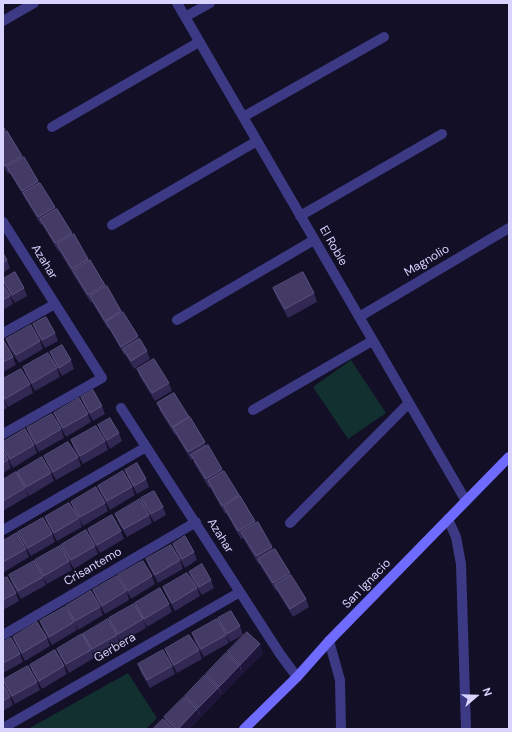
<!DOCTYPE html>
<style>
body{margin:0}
#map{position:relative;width:512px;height:732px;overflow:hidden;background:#130f26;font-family:"DM Sans",sans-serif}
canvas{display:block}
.frame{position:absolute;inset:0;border:4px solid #d9d4ff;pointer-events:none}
.north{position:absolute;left:456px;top:676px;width:40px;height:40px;-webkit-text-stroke:3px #130f26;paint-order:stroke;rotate:70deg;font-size:11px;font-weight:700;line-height:16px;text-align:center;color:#d9d4ff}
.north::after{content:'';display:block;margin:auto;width:14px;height:18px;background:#d9d4ff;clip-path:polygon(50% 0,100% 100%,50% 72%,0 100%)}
</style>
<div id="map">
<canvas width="512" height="732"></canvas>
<div class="frame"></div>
<div class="north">N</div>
</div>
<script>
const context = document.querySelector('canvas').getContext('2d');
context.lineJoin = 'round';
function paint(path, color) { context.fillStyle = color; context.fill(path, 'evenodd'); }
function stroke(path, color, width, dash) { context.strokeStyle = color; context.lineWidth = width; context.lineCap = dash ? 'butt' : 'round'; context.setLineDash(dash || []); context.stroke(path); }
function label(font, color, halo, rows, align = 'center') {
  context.font = font + ' "DM Sans",sans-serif'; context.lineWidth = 3; context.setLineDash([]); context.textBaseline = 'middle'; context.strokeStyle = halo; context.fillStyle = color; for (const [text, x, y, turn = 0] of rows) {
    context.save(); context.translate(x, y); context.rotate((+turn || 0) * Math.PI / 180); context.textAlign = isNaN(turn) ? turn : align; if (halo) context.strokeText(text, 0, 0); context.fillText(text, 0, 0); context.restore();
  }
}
paint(new Path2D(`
 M351 360 386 413 348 439 313 387Z
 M128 673 157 718 146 729H28Z`), '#12302f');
stroke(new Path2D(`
 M177 3 466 501
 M185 17 210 3
 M3 21 34 3
 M243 117 384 37
 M52 127 199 42
 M300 216 442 134
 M3 222 102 378 3 434
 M112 225 257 141
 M359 317 509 228
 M177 320 314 240
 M3 333 55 304
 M121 408 280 654 297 677
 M253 410 372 341
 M448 519 456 537 461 564 466 729
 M290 523 409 403
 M3 530 146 447
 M3 635 196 522
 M329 641 340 680 341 729
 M3 728 240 592`), '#3d3a85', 10);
stroke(new Path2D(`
 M244 729 297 677 329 641 509 457`), '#6f6bff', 10);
paint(new Path2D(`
 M3 126 22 158 38 181 55 207 56 209 88 259 106 287 147 351 150 359 134 369 125 354 124 355 109 328 108 329 92 302 91 303 59 251H58L42 224 41 225 10 173 8 174 3 165Z
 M3 253 7 260 10 268 3 273Z
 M3 281 24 288 27 296 15 303 5 288Z
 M3 285 10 296 13 304 3 310Z
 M273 288 314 293 317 302 288 318 276 296Z
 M33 324 55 333 58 341 45 348 36 332Z
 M6 339 40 341 43 349 19 363 9 348Z
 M3 341 13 357 16 365 3 372Z
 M50 352 71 360 74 369 62 376 53 360Z
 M23 367 57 368 60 377 35 391 26 375Z
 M137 369 169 383 172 391 155 401 140 377Z
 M3 379 30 384 33 393 8 407 3 398Z
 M174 393 189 418 205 442 206 446 222 469 223 472 255 521 256 523 272 547 273 550 306 599 309 607 293 617 277 591H276L261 567 260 564 259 565 243 538 241 539 226 513 225 514 210 487 209 488 194 463 193 459 191 460 176 435H175L160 411 157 403Z
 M81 397 102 406 105 414 93 421 84 405Z
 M3 398 7 408 3 410Z
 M54 413 88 414 91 422 66 437 57 421Z
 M98 425 119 433 122 441 110 449 101 433Z
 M27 428 61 429 64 438 39 452 30 437Z
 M71 440 105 441 108 450 83 464 74 449Z
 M3 442 34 445 37 453 13 468 4 452Z
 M3 451 8 460 11 468 3 473Z
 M44 456 78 457 81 466 56 480 47 464Z
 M125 470 146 479 149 487 137 494 128 478Z
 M17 472 51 473 54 481 29 496 20 480Z
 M3 480 25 488 28 496 3 511Z
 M98 486 132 487 135 495 110 510 101 494Z
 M141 498 163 507 166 515 154 522 144 506Z
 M71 502 105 503 108 511 83 526 79 518 82 527 57 541 48 525 45 517 74 510Z
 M115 514 149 515 152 523 127 537 118 522Z
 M88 529 121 531 124 539 100 553 91 538Z
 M18 532 52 534 55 542 31 556 22 541Z
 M3 541 26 549 29 557 4 572 3 569Z
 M173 544 194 552 197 560 185 568 176 552Z
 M61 545 95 546 98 554 74 569 69 561 72 570 47 584 38 568 35 560 64 553Z
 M146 559 180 560 183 569 158 583 149 567Z
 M189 572 211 580 214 588 202 595 192 580Z
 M9 575 43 577 46 585 21 599 12 584Z
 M118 575 152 576 155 584 131 599 127 592 129 600 105 614 96 599 93 590 121 583Z
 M3 579 16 593 19 601 3 610Z
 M163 587 197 588 200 596 175 611 166 595Z
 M135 603 169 604 172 612 147 627 138 611Z
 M66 606 100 607 103 615 78 630 69 614Z
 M109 618 143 619 146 628 121 642 117 635 120 643 95 657 86 642 83 634 112 626Z
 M218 618 240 626 243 635 230 642 221 626Z
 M40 621 74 622 77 630 52 645 43 629Z
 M192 633 226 635 229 643 204 657 195 642Z
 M13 637 47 638 50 646 25 661 16 645Z
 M3 642 20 654 23 662 3 673Z
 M57 649 91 650 94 658 69 673 60 657Z
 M165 649 199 650 202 659 177 673 168 657Z
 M227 652 263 653 243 673 241 670 242 674 222 695 220 693 221 696 201 717 199 714 200 718 189 729H153L165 721 164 717 186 699 185 696 207 677 206 674 229 656Z
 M138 664 172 666 175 674 150 688 141 673Z
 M30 665 64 666 67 674 42 689 33 673Z
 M3 680 37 682 40 690 15 704 6 689Z
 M3 684 10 697 13 705 3 711Z`), '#312854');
paint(new Path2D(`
 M260 644 263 653 243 673 240 665Z
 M239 666 242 674 222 695 219 687Z
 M218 688 221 696 201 717 198 708Z
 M197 709 200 718 189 729H178Z`), '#1d163a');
const building = new Path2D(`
 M3 126 5 130 3 131Z
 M7 131 22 156 5 166 3 162V134Z
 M24 157 38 181 22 191 7 167Z
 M40 183 55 207 38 217 23 193Z
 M57 209 72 233 55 243 40 219Z
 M74 234 88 259 72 269 57 244Z
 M3 253 7 260 3 263Z
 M90 260 105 285 88 295 73 271Z
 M15 272 24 288 12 295 3 280V279Z
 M303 272 314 293 285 309 273 288Z
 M3 285 10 296 3 300Z
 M107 286 121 311 105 321 90 296Z
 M123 312 138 336 121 347 106 322Z
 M46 317 55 333 42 340 33 324Z
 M31 325 40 341 16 355 6 339Z
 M140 339 147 351 131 361 123 349Z
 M3 341H4L13 357 3 362Z
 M62 345 71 360 59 368 50 352Z
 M48 353 57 368 32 383 23 367Z
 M154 359 169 383 152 393 137 369Z
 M21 369 30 384 5 399 3 395V379Z
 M93 390 102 406 90 413 81 397Z
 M174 393 189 417 172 427 157 403Z
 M79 398 88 414 63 428 54 413Z
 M52 414 61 429 36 444 27 428Z
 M190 417 205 442 188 452 173 428Z
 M110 418 119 433 107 440 98 425Z
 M96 426 105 441 80 456 71 440Z
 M25 429 34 445 10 459 3 448V442Z
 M68 442 78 457 53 472 44 456Z
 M208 445 222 469 206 479 191 455Z
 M3 451 8 460 3 463Z
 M42 457 51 473 26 487 17 472Z
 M137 463 146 479 134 486 125 470Z
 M123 471 132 487 107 501 98 486Z
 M224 471 239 495 222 506 208 481Z
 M16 472 25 488 3 501V480Z
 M96 487 105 503 80 517 71 502Z
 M154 491 163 507 151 514 141 498Z
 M240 496 255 521 238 531 224 507Z
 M140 499 149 515 124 529 115 514Z
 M69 503 79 518 54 533 45 517Z
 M112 515 121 531 97 545 88 529Z
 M43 518 52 534 28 548 18 532Z
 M258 522 272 547 256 556 241 532Z
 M86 530 95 546 71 560 61 545Z
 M17 533 26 549 3 562V541Z
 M185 536 194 552 182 559 173 544Z
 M171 545 180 560 155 575 146 559Z
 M60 546 69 561 44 576 35 560Z
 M275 549 290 573 273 583 258 559Z
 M34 561 43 577 18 591 9 575Z
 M143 561 152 576 128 591 118 575Z
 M202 564 211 580 199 587 189 572Z
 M187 573 197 588 172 603 163 587Z
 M291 575 306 599 290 609 275 585Z
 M117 576 126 591 102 606 93 590Z
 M7 577 16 593 3 600V579Z
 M160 588 169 604 144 619 135 603Z
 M91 591 100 607 75 621 66 606Z
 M134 604 143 619 118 634 109 618Z
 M65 607 74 622 49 637 40 621Z
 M231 611 240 626 227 634 218 618Z
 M108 619 117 635 92 649 83 634Z
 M217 619 226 635 201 649 192 633Z
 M37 622 47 638 22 653 13 637Z
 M247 632 260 644 240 665 227 652Z
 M82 634 91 650 66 664 57 649Z
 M189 635 199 650 174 665 165 649Z
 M11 638 20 654 3 663V642Z
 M55 650 64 666 39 681 30 665Z
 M163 650 172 666 147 680 138 664Z
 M226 653 239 666 219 687 206 674Z
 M28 666 37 682 12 696 3 680Z
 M205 675 218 688 198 708 185 696Z
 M3 684 10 697 3 701Z
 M184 697 197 709 178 729H176L164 717Z
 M163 719 173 729H153Z`);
paint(building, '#433a66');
stroke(building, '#5a527e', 1);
label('12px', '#d9d4ff', '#130f26', [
 ["El Roble",333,246,60],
 ["Magnolio",427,261,-31],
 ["Azahar",44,262,58],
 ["Azahar",220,536,58],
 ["Crisantemo",93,567,-30],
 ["San Ignacio",367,584,-46],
 ["Gerbera",115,648,-30]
]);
</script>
